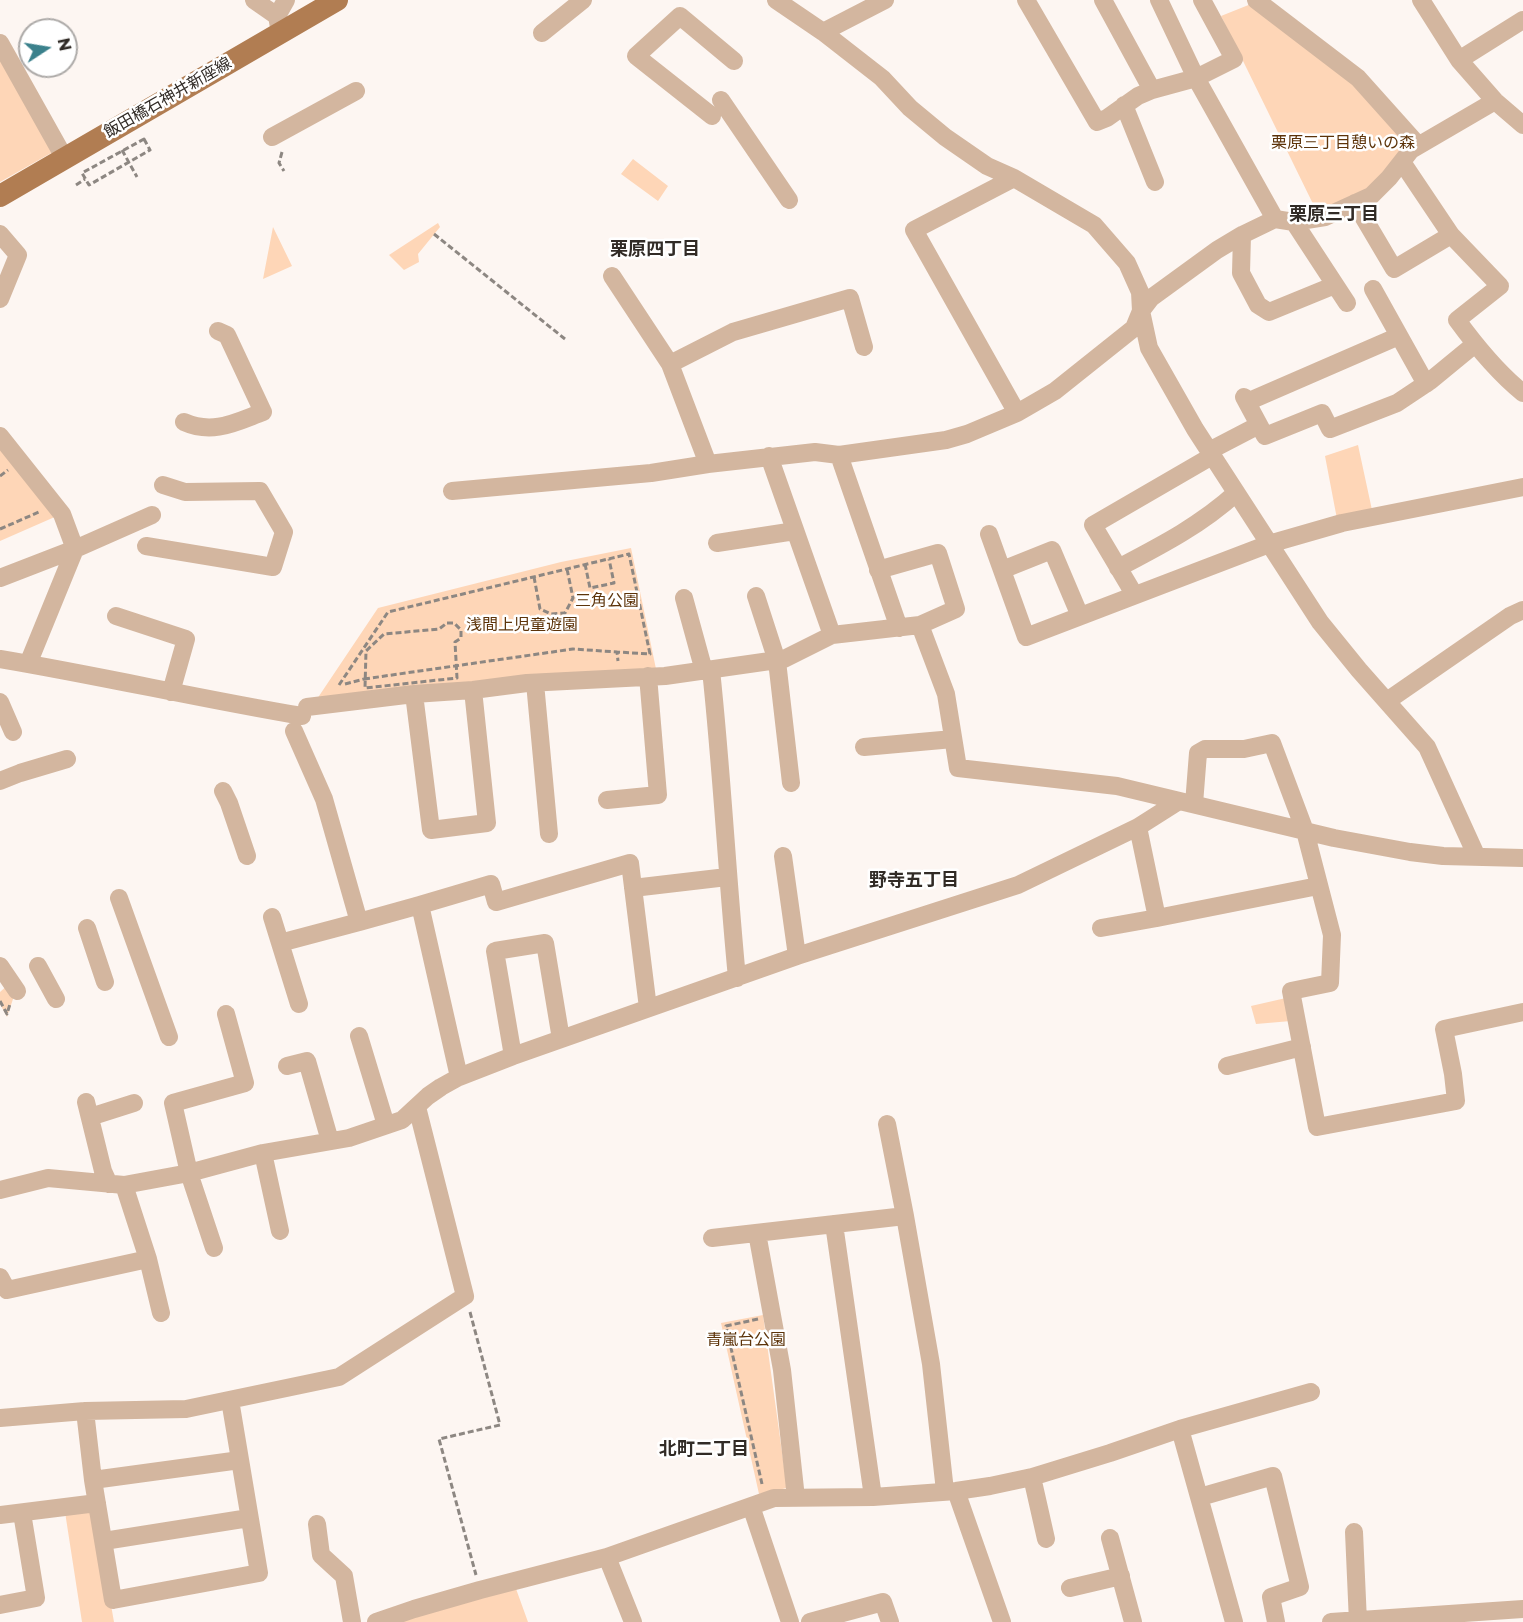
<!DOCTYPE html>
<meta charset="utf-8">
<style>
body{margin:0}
#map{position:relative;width:1523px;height:1622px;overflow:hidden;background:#fdf6f2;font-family:Montserrat,sans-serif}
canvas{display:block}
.north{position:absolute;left:18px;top:18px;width:60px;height:60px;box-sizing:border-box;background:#fff;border:2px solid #adaaa8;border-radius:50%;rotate:78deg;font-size:16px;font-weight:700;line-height:24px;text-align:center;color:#312b26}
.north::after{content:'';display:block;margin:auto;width:21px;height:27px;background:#3b818c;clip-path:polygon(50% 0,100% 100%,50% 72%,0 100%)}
</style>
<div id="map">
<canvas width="1523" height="1622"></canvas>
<div class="north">N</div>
</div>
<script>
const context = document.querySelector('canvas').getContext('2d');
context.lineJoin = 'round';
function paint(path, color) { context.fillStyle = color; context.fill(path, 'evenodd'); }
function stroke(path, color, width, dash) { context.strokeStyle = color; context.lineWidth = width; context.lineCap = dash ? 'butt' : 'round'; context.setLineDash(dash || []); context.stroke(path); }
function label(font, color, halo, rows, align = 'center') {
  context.font = font + ' Montserrat,"Noto Sans JP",sans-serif'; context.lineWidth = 5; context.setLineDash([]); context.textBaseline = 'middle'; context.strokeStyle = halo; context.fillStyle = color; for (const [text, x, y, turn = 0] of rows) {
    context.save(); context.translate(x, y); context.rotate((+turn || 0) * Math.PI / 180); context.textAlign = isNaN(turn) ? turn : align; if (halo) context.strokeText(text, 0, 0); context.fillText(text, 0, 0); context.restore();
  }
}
paint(new Path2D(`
 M1251 4 1356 80 1414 145 1369 189 1325 209 1316 210 1221 16Z
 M0 49 53 152 0 182Z
 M633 159 668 186 658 201 621 174Z
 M438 223 440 227 418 254 419 262 404 270 389 255Z
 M273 227 292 266 263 279Z
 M0 444 57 516 0 541Z
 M1358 445 1372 510 1337 519 1325 456Z
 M631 548 656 669 317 699 378 608 561 562Z
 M9 984 15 993 7 1017 0 1004V992Z
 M1286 998 1291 1021 1256 1024 1251 1006Z
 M763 1315 787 1488 759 1494 721 1323Z
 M94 1509 114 1622H82L65 1512Z
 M515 1586 528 1622H394Z`), '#fed6b7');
stroke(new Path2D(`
 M144 139 150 150 89 185 82 173Z
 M122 150 137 177
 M282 152 279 163 284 171
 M76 185 85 179
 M434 234 565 339
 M0 476 8 470
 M0 529 39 512
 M585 564 590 588 614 583 609 559
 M534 577 540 609 551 614 565 613 573 598 567 569
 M447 623H454L461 630V638L455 642 457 678 365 688 366 651 384 634 439 629Z
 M364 679 573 649 617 652 618 661
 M345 684 364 679
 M339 685 388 612 629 554 650 654 617 652
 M0 1001 7 1014 10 1004
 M470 1312 500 1425 439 1439 476 1575
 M758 1319 726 1326 762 1484`), '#8d8782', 3, [6, 3]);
stroke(new Path2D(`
 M254 0 277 16
 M776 0 823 32 882 78 910 108 945 137 987 166 1014 178 1094 225 1127 263 1140 292 1141 311 1149 348 1195 429 1320 622 1359 670 1427 747 1477 857
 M1026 0 1097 122 1107 118 1138 96 1152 90 1196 78 1234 59 1202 0
 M1103 0 1152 90
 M1159 0 1196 78 1275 219
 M1256 0 1358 78 1418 145
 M1421 0 1459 60 1495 101 1523 125
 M823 32 885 0
 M280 33 277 16 286 0
 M542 33 583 0
 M0 43 65 159
 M1459 60 1523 20
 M721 100 789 200
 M1124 105 1155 182
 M712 116 636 56 680 16 734 61
 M272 137 356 91
 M1402 162 1451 235 1500 286 1457 320C1476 346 1497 372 1523 393
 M1014 178 914 230 1017 413
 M1355 203 1394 269 1451 235
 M1294 222 1347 303
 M0 234 18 255 0 299
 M1242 235 1241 273 1258 305 1269 312 1335 285
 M612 276 670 364 708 464
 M1373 289 1426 384
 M670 364 733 332 850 298 864 347
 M1244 397 1265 436 1322 413 1330 429 1397 403 1430 381 1475 344
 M1247 402 1399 336
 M184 422C213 435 236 422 263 412L227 335 218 331
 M0 436 62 514 75 549 28 664
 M1209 451 1259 425
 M839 455 899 628
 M769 456 832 635
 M452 491 651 473 708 464 815 452 839 455 946 440 967 434 1017 413 1055 391 1134 328 1141 311 1151 298 1217 250 1242 235 1275 219 1294 222 1325 217 1371 196 1389 178 1411 150 1495 101
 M989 534 1026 637 1269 544 1342 523 1523 487
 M717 543 795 531
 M146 546 273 567 284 532 260 491 185 492 163 485
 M1118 568C1160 546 1201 525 1236 493
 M878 570 938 553 956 609 920 625
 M1002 570 1052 550 1080 616
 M0 578 75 549 152 515
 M1134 594 1093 525 1212 456
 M756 596 777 661 791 783
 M684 598 704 671
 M116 616 186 639 171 692
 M0 659C101 676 201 699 302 716
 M711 670C722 772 727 875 737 978
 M535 683 549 834
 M414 694 431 830 487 823 473 690
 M1387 701 1510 616 1523 610
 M0 702 13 732
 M307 707 414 694 473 690 527 683 665 676 784 659 832 635 920 625 946 694 958 768 1117 786 1334 838 1410 852 1443 856 1523 858
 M294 731 324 799 359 922 420 905 459 1077
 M864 747 953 739
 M0 781 20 773 67 759
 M223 791 229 803 247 856
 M607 800 658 795 648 676
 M1194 804 1198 753 1205 749H1244L1272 743 1305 831 1332 935 1330 983 1291 991 1317 1127 1456 1101 1453 1074 1444 1029 1523 1012
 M1138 827 1157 918 1318 886
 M783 856 797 956
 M633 888 727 877
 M119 898 169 1037
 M420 905 491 884 496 902 630 863 648 1008
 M272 917 299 1004
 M87 928 105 982
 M1101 928 1157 918
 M280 943 359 922
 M0 966 17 991
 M38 966 56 999
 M359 1036 386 1125
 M513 1056 495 951 545 943 561 1039
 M287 1066 307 1061 330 1141
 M1227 1066 1302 1047
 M86 1102 103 1171 109 1184
 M90 1117 134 1103
 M887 1124 905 1216
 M263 1153 280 1231
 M124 1185 148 1259 161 1313
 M0 1190 48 1178 124 1185 189 1173 263 1153 349 1138 402 1120 428 1096 441 1087 459 1077 513 1056 797 956 1018 885 1138 827 1179 801
 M834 1224 873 1497
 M757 1233 782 1370 796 1498
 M712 1238 905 1216 931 1364 945 1491
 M214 1248 189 1173 173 1103 245 1083 226 1014
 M0 1277 7 1290 148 1259
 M85 1411 93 1480 113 1600 259 1573 230 1400
 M0 1418 85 1411 186 1409 339 1377 465 1296 417 1107
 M1180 1429 1234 1622
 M1032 1477 1046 1539
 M93 1480 240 1460
 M956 1491 1002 1622
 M1200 1497 1273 1476 1300 1587 1271 1597 1276 1622
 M751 1506 790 1622
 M0 1515 97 1503
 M317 1524 321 1555 344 1576 352 1622
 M1354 1532 1358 1622
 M1110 1538 1133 1622
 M104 1541 249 1518
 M607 1557 633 1622
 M1070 1588 1121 1576
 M0 1605 36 1598 22 1513
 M376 1622 414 1609 480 1590 607 1557 774 1498 873 1497 956 1491 990 1486 1032 1477 1110 1453 1180 1429 1311 1392
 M810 1622 883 1602 890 1622
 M1331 1622 1523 1609`), '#d3b69f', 18);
stroke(new Path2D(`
 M0 196 337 0`), '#b17d52', 22);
label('16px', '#312b26', '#fff', [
 ["飯田橋石神井新座線",168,98,-30]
]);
label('16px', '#5d340a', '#fff', [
 ["栗原三丁目憩いの森",1343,143],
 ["三角公園",607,601],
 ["浅間上児童遊園",522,625],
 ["青嵐台公園",746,1340]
]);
label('bold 18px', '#312b26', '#fff', [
 ["栗原三丁目",1334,215],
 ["栗原四丁目",655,250],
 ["野寺五丁目",914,881],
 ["北町二丁目",704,1450]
]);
</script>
